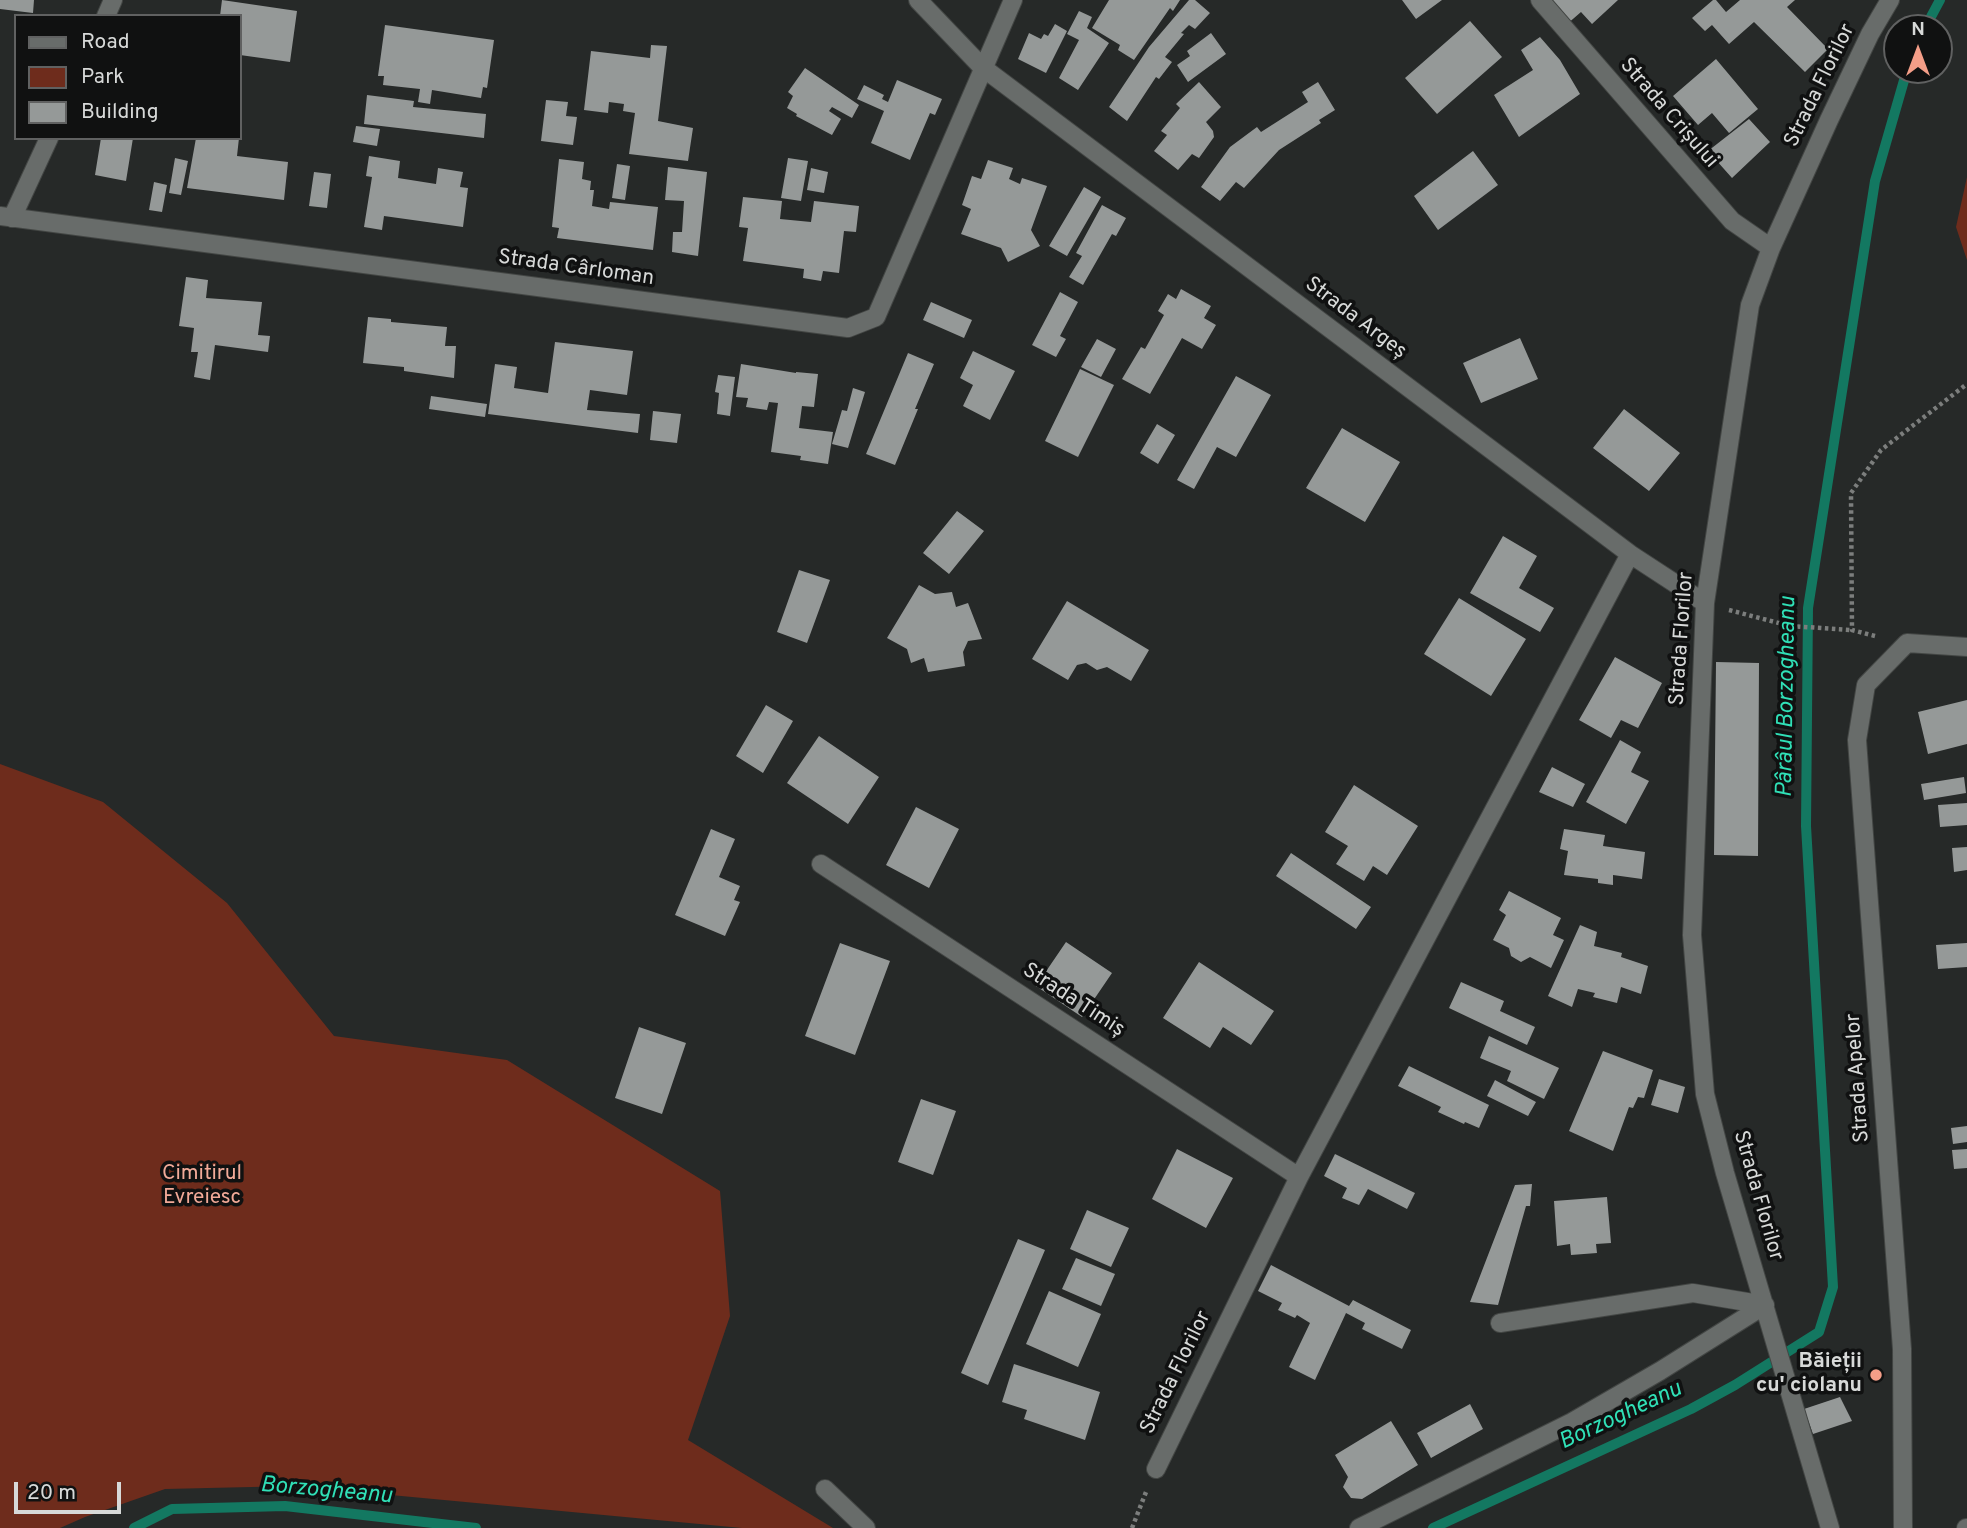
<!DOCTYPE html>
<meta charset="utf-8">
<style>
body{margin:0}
#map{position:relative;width:1967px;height:1528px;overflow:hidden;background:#262928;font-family:Overpass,sans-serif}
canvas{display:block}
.legend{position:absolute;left:14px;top:14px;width:228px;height:126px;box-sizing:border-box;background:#101111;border:2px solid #606161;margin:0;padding:9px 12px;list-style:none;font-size:21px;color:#d7d9d8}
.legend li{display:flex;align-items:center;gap:14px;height:35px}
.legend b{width:35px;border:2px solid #606161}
.north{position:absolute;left:1883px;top:14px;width:70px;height:70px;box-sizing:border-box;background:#101111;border:2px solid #606161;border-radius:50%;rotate:0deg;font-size:19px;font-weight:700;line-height:28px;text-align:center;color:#d7d9d8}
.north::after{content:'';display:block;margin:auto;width:24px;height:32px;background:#f49e88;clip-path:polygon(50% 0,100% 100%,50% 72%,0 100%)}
.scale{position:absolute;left:14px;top:1482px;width:107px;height:32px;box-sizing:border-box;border:4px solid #d7d9d8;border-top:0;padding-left:9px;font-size:21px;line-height:24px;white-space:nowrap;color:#d7d9d8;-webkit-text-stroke:5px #101111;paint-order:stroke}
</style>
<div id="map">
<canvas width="1967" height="1528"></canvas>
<ul class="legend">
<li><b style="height:9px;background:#686c6a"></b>Road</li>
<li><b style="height:19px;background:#6e2c1c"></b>Park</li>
<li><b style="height:19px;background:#959998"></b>Building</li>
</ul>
<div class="north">N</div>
<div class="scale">20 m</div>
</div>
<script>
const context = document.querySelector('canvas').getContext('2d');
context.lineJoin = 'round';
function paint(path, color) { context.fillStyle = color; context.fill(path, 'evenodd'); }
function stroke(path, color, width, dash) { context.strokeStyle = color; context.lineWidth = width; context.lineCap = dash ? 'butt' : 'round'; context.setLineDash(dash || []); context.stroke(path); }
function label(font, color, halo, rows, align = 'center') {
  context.font = font + ' Overpass,sans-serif'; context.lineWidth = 7; context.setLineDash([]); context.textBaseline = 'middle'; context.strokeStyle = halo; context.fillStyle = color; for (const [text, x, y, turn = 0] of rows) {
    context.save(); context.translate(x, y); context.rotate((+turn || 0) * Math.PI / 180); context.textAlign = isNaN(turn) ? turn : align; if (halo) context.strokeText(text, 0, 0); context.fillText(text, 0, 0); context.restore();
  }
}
paint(new Path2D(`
 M1967 177V260L1956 227Z
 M0 764 103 802 227 903 334 1036 507 1060 720 1191 730 1316 688 1440 833 1528H742L295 1486 165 1489 85 1517 60 1528H0Z`), '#6e2c1c');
stroke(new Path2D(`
 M1925 28 1940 0
 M134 1528 172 1509 285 1506 476 1528
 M1433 1528 1691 1409 1735 1385 1819 1332 1833 1287 1806 826 1808 608 1875 181 1907 70`), '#137861', 10);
paint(new Path2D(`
 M0 0H34L33 13 0 9Z
 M222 0 297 11 290 62 240 55V16H220Z
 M1109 0H1180L1173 11 1170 8 1134 60 1118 50 1120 45 1092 28Z
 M1189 0H1195L1210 13 1195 29 1189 25 1181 33 1184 34 1165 57 1172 62 1159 79 1156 77 1127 121 1109 107 1149 47Z
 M1402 0H1442L1416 19Z
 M1548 0H1618L1592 24 1581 12 1566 25Z
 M1713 0H1716L1726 12 1740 0H1795L1787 7 1828 49 1805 72 1754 22 1729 44 1712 25 1705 31 1692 18Z
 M1079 11 1092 17 1087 28 1109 43 1078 90 1059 78 1079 40 1067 34Z
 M1470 21 1502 57 1437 114 1405 78Z
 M1055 24 1067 31 1046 73 1018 59 1029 33 1041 39 1044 34 1048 36Z
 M385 25 494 40 487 88 483 87 481 98 432 90 430 104 418 102 420 89 383 85 384 76H378Z
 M1211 33 1226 54 1188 82 1177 65 1190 56 1187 51Z
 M1540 37 1560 60 1580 94 1519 137 1494 95 1533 70 1521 50Z
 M651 45 667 46 658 121 693 128 688 161 629 154 635 113 623 111 624 104 609 102 608 113 584 110 591 51 650 58Z
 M1716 59 1758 109 1729 133 1712 113 1698 125 1673 96Z
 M805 68 859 105 852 118 832 107 829 111 841 119 832 135 796 116 797 114 787 108 793 96 788 92Z
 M897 80 942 99 935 115 930 113 910 160 871 143 884 111 857 99 864 85 884 95 882 99 888 102Z
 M1199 82 1221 107 1206 122 1213 131 1214 137 1199 158 1192 154 1178 170 1154 151 1167 135 1161 131 1180 108 1176 104Z
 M1318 82 1335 110 1319 120 1321 123 1279 150 1244 188 1236 182 1220 201 1201 187 1230 147 1257 127 1261 132 1308 102 1302 92Z
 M367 95 414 101 413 107 486 114 484 138 364 124Z
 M546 100 568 102 566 116 577 117 573 145 541 141Z
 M1749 119 1770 142 1732 178 1708 151Z
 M356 126 380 129 377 146 353 142Z
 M101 138H133L126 181 95 175Z
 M196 138H239L237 156 288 162 284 200 187 188Z
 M1473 151 1498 185 1438 230 1414 196Z
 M369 156 400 161 398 178 436 184 438 168 463 172 460 187 468 188 463 227 384 216 382 230 364 227 372 177 366 176Z
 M175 158 188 161 181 195 169 193Z
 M788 158 808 161 801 201 781 198Z
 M559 159 584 162 582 179 591 181 590 190H594L592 206 609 209 610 202 658 207 653 250 557 238 559 228 552 227Z
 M988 160 1013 168 1009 179 1020 184 1022 178 1047 186 1031 230 1040 246 1008 262 1001 248 961 234 971 209 962 205 972 176 981 179Z
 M617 164 630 166 625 200 612 198Z
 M668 167 707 172 698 256 672 252 673 232H682L684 201 665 200Z
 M811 168 828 172 824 193 807 190Z
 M314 172 331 174 327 208 309 206Z
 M154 182 167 185 162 212 149 210Z
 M1084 187 1101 197 1067 256 1049 246Z
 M743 197 782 201 780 219 811 222 814 201 859 206 856 232 844 231 839 273 823 271 821 281 803 278 804 269 743 261 748 228 739 227Z
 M1102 205 1126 218 1116 236 1112 234 1083 285 1069 277 1082 256 1076 253Z
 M186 277 208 280 206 298 262 302 258 335 270 336 268 352 215 345 210 380 194 377 198 352H191L194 328 179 326Z
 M1181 289 1211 306 1204 318 1216 325 1202 349 1182 338 1150 394 1122 379 1141 347 1145 349 1164 315 1158 311 1168 294 1176 299Z
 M1060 292 1078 302 1060 336 1066 339 1056 357 1032 345Z
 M931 302 972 320 964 338 923 320Z
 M368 317 391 319V322L447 327 445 346H456L454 378 404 371V367L363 363Z
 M1520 338 1538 379 1481 403 1463 363Z
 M1097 339 1116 349 1101 377 1081 367Z
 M555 342 633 351 627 395 590 390 587 410 640 414 638 433 488 414 495 364 517 367 514 388 548 393Z
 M973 351 1015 371 990 420 963 406 973 385 960 378Z
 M908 353 934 364 915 409H918L895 465 866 454Z
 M741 364 796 373V372L818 374 814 407 802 406 799 428 833 432 828 464 800 460 801 456 771 452 778 403 769 402 767 410 746 407 748 398 736 397Z
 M1080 369 1114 385 1078 457 1045 441Z
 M718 375 735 377 730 416 717 414 719 393 715 392Z
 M1236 376 1271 395 1236 457 1217 447 1194 489 1177 480Z
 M853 388 865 392 848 448 832 444 842 410 847 411Z
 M431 396 487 404 485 417 429 409Z
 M1624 409 1680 453 1649 491 1593 448Z
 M653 411 681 414 677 443 650 440Z
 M1157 424 1175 435 1158 464 1140 453Z
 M1342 428 1400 462 1365 522 1306 488Z
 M957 511 984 531 949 574 923 553Z
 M1503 536 1537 556 1519 588 1554 608 1540 632 1470 593Z
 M799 570 830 580 807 643 777 632Z
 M919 585 935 594 952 592 956 607 968 603 982 639 968 641 963 652 965 666 928 672 924 658 911 663 907 649 887 638Z
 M1459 598 1526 639 1491 696 1424 654Z
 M1067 601 1149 650 1131 681 1107 667 1097 670 1086 663 1077 665 1068 680 1032 659Z
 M1615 657 1662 683 1638 728 1621 720 1611 738 1579 720Z
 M1716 662 1759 663 1758 856 1714 855Z
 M1967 700V744L1928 754 1918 712Z
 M766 705 793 721 763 773 736 756Z
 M819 736 879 777 848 824 787 783Z
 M1620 740 1641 752 1631 772 1649 781 1626 824 1586 802Z
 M1552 767 1585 784 1573 807 1539 792Z
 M1964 777 1966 793 1924 800 1921 784Z
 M1354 785 1418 826 1387 875 1373 866 1364 881 1336 864 1348 846 1325 832Z
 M1967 803V825L1940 827 1938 805Z
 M916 807 959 829 929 888 886 865Z
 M711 829 735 839 719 877 740 886 734 900 740 902 725 936 675 915Z
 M1564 829 1605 835 1603 846 1645 852 1642 879 1613 875V885L1598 883V879L1564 875 1568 851 1560 849Z
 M1967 847V870L1954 872 1952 848Z
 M1291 853 1371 907 1356 929 1276 876Z
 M1509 891 1561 918 1553 935 1564 940 1551 968 1530 957 1521 962 1511 956 1509 948 1493 940 1506 915 1499 910Z
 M1580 925 1597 932 1594 946 1622 953 1621 957 1648 966 1641 994 1621 987 1617 1003 1593 997 1595 993 1578 989 1572 1007 1548 996Z
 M1066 942 1112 973 1082 1017 1036 986Z
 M840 943 890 961 855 1055 805 1036Z
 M1967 943V967L1938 969 1936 945Z
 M1199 962 1274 1011 1251 1045 1223 1027 1210 1048 1163 1018Z
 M1461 982 1504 1001 1500 1011 1535 1027 1527 1045 1449 1008Z
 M639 1027 686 1043 662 1114 615 1098Z
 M1489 1036 1559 1068 1544 1099 1507 1081 1511 1071 1480 1058Z
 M1603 1051 1653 1070 1644 1098 1638 1097 1633 1108 1629 1107 1613 1151 1569 1131Z
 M1409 1066 1489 1105 1479 1128 1465 1122 1464 1124 1438 1112 1441 1107 1398 1086Z
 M1659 1079 1685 1087 1678 1113 1651 1105Z
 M1495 1080 1536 1102 1528 1116 1487 1096Z
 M921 1099 956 1111 933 1175 898 1162Z
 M1967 1126V1142L1953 1144 1951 1128Z
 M1177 1149 1233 1178 1206 1228 1152 1199Z
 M1967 1149V1168L1954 1169 1952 1150Z
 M1335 1154 1415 1193 1407 1209 1368 1189 1359 1205 1342 1198 1347 1188 1324 1176Z
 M1532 1184 1530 1206H1526L1498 1305 1470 1302 1515 1185Z
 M1607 1197 1611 1243 1596 1244 1597 1253 1571 1255 1570 1244 1557 1246 1554 1201Z
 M1087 1210 1129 1228 1111 1267 1070 1249Z
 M1018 1239 1045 1250 988 1385 961 1373Z
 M1076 1258 1115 1274 1101 1306 1062 1289Z
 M1271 1265 1349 1306 1353 1300 1411 1330 1402 1349 1362 1329 1365 1323 1346 1313 1315 1380 1289 1367 1310 1323 1297 1315 1295 1318 1278 1310 1282 1303 1258 1291Z
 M1049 1291 1101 1314 1078 1367 1026 1344Z
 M1014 1364 1100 1392 1085 1440 1024 1419 1027 1410 1002 1402Z
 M1840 1397 1852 1421 1813 1434 1804 1409Z
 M1470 1404 1483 1429 1431 1458 1417 1433Z
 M1391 1421 1418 1465 1362 1499 1351 1498 1343 1487 1348 1477 1335 1455Z`), '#959998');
const street = new Path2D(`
 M918 0 982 67 1630 554 1705 603
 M1540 0 1732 221 1771 248
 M106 16 113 0
 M0 216 848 328 876 317 1013 0
 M12 218 49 138
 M821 864 1299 1177
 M1500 1323 1693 1293 1765 1305
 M1156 1469 1299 1177 1630 554
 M825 1489 866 1528
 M1359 1528 1572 1422 1660 1371 1765 1305
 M1830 1528 1725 1173 1705 1094 1692 935 1705 603 1750 305 1771 248 1829 120 1870 34 1890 0
 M1903 1528 1902 1349 1857 740 1866 685 1907 643 1967 647`);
const secondary = new Path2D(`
 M1966 1528H1967`);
stroke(street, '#434644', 20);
stroke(secondary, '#434644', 20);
stroke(new Path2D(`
 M1729 610 1790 626 1851 630
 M1875 636 1852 630 1851 493 1881 450 1967 384
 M1132 1528 1146 1492`), '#7c7e7d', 4.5, [3.5, 3.5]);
stroke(street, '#686c6a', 18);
stroke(secondary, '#686c6a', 18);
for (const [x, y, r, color] of [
 [1876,1375,7,"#f49e88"]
]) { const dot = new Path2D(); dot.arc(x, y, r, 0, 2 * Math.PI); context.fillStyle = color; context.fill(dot); stroke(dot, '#101111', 2.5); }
label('21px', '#d7d9d8', '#101111', [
 ["Strada Florilor",1821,86,-64],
 ["Strada Crișului",1668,114,49],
 ["Strada Cârloman",576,269,8],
 ["Strada Argeș",1355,319,37],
 ["Strada Florilor",1683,639,-86],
 ["Strada Timiș",1073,1001,33],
 ["Strada Apelor",1859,1078,-94],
 ["Strada Florilor",1757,1196,74],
 ["Strada Florilor",1177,1373,-64]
]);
label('21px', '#f2aa98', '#101111', [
 ["Cimitirul",202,1175],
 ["Evreiesc",202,1199]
]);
label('bold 21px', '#d7d9d8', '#101111', [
 ["Băieții",1862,1363],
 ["cu' ciolanu",1862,1387]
], 'right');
label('italic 23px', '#30e0b7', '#101111', [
 ["Pârâul Borzogheanu",1788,697,-89],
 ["Borzogheanu",1621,1417,-25],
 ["Borzogheanu",326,1492,5]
]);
</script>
